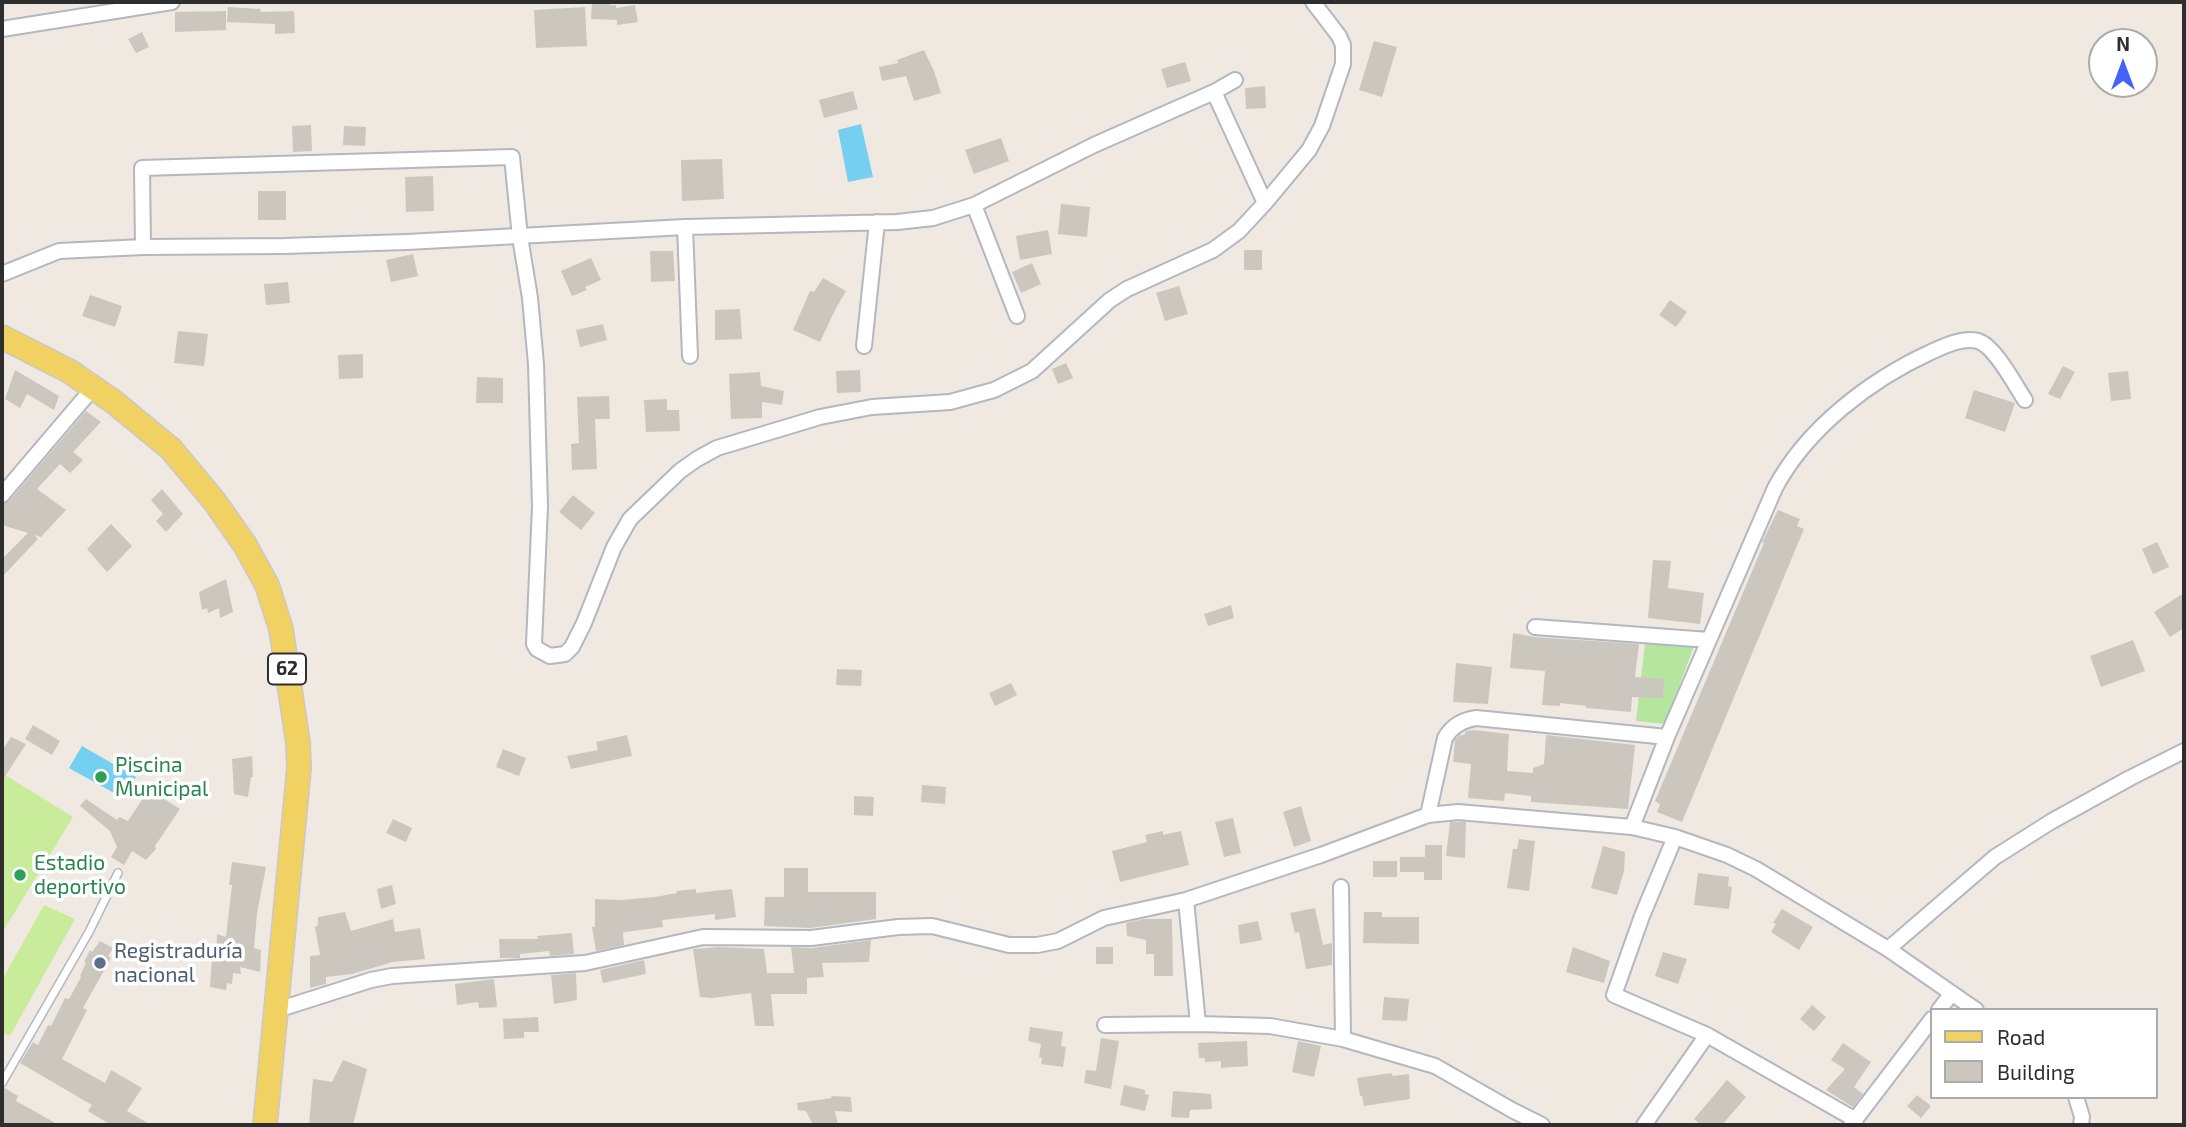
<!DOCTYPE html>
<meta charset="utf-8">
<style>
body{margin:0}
#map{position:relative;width:2186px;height:1127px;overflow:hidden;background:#efe9e1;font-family:"Exo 2",sans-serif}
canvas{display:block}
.frame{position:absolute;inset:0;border:4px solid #2e2e2e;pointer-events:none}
.legend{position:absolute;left:1930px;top:1008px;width:228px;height:91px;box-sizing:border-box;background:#fff;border:2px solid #ababab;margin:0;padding:9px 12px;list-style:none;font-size:21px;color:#2e2e2e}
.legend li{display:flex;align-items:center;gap:14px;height:35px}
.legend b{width:35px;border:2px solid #ababab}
.north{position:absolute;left:2088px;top:28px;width:70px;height:70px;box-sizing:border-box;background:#fff;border:2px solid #ababab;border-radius:50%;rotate:0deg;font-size:19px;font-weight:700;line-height:28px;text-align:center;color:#2e2e2e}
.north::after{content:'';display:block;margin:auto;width:24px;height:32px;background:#4264fb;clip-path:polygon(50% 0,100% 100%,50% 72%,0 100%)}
</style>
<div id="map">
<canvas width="2186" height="1127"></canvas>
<div class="frame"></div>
<ul class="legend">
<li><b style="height:9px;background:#f2d163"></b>Road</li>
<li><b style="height:19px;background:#cbc7bf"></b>Building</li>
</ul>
<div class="north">N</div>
</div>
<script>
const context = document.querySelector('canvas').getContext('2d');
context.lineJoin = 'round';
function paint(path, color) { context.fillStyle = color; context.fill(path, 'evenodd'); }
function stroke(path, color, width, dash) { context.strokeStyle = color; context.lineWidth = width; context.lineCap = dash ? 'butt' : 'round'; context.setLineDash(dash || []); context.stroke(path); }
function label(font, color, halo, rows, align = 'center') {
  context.font = font + ' "Exo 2",sans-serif'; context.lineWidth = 7; context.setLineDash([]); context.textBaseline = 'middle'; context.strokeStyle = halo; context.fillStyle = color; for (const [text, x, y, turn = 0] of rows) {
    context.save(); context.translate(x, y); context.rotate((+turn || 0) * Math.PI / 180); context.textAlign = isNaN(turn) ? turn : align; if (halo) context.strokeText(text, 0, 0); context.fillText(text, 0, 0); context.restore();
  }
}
paint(new Path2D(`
 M1645 644 1694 646 1665 724 1636 721Z`), '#b6e59e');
paint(new Path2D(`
 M2 773 73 817 2 933Z
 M44 905 75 919 10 1036 2 1032V980Z`), '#c9ec9a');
paint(new Path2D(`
 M861 124 873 177 848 182 838 130Z
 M82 746 136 777 123 798 69 768Z`), '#75cff0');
paint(new Path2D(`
 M592 2H610V5H616V8L635 5 638 22 617 25V20L591 19Z
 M228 7 261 9 260 12 294 11 295 33 275 34V24L227 22Z
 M585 7 587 46 536 48 534 10Z
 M226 11V30L175 32V12Z
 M142 32 149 47 136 53 128 39Z
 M1374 41 1397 47 1382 97 1359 90Z
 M924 50 934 71 941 93 914 101 906 76 882 81 879 67 898 63 897 60Z
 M1185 62 1191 81 1167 88 1161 69Z
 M1265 86 1266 108 1246 109 1245 88Z
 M853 91 858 109 824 118 819 100Z
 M311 125 312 151 293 152 292 126Z
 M344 126 366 127 365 146 343 145Z
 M1001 138 1009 161 974 174 965 150Z
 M722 159 724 199 682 201 681 160Z
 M433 176 434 211 406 212 405 177Z
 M258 191H286V220H258Z
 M1061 204 1090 207 1087 237 1058 234Z
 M1048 230 1052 254 1020 260 1016 236Z
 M1244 250H1262V270H1244Z
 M650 251H673L675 281 651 282Z
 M413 254 418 276 391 282 386 260Z
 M591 258 601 280 585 287 587 290 572 296 561 271Z
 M1032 263 1041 284 1021 293 1012 272Z
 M823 278 846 291 835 310 820 342 793 330 810 291 814 292Z
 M288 282 290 303 266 305 264 284Z
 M1179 286 1188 314 1165 321 1156 293Z
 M90 295 122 306 115 327 82 316Z
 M1670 300 1687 312 1676 327 1659 315Z
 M740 309 742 339 715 340V310Z
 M603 324 607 340 580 347 576 330Z
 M178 331 208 334 204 366 174 363Z
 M363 354V378L339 379 338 355Z
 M1066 363 1073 378 1058 384 1052 369Z
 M2063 366 2075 372 2060 399 2048 394Z
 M15 370 59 396 54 410 27 394 20 408 5 399Z
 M860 370 861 392 837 393 836 371Z
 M2128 371 2131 399 2111 401 2108 373Z
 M760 372 761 386 784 391 782 405 762 402V418L731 419 729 374Z
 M477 377 503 378V403H476Z
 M1974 390 2015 403 2005 432 1965 418Z
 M609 396 610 419H595L597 469 572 470 571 444 579 443 577 397Z
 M667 399V410H679L680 431 646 432 644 400Z
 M86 411 101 422 73 452 83 460 70 473 60 464 37 489 66 510 41 537 34 535 38 539 2 577V559L28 533 2 525V504L9 501Z
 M162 489 183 514 166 532 156 521 163 514 151 500Z
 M573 495 595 513 581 530 559 512Z
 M1778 510 1800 519 1797 526 1804 529 1682 822 1657 812 1660 804 1655 801 1750 576 1764 543 1762 542Z
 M111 524 132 546 107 572 87 549Z
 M2157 542 2169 567 2153 574 2142 549Z
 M1653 560 1671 561 1668 588 1704 593 1700 624 1648 618Z
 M226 579 233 612 220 618 219 608 208 613 207 608 202 610 199 592Z
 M2184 593V628L2170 637 2154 612Z
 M1231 605 1234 618 1208 626 1204 614Z
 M1513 633 1534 637 1639 644 1635 677 1664 679 1663 698 1632 697 1631 712 1586 708V706L1560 703V706L1542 705 1545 671 1510 668Z
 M2133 640 2145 671 2101 687 2090 656Z
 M1456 663 1492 667 1488 704 1453 702Z
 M837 669 862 670 861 686 836 685Z
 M1011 683 1017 695 995 706 989 693Z
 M33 725 60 741 52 755 25 739Z
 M1474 730 1509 734 1507 771 1533 773V768L1544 764 1546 735 1635 745 1628 809 1531 802V796L1505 793 1504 801 1468 798 1471 764 1453 762 1455 740 1460 735H1464L1466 731Z
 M627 735 632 756 571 769 567 756 598 750 596 742Z
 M11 737 26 744 2 781V751Z
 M503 749 526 758 519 776 496 767Z
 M252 756 253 777H251L248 797 234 794 232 759Z
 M922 785 946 787 945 804 921 802Z
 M149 789 180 809 155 846 156 849 146 860 132 851 124 865 111 857 117 847 110 831 80 806 86 799 117 820 119 817 128 821Z
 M854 796 874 797 873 816 854 815Z
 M1301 806 1311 841 1294 847 1283 812Z
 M1233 818 1241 853 1224 857 1215 822Z
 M393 819 412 828 406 842 386 833Z
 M1450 822H1466L1465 858 1446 856Z
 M1163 831V835L1181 831 1189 865 1120 882 1112 851 1147 842 1145 835Z
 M1519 839 1535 841 1529 891 1507 888 1513 849H1517Z
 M1425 845H1442V880H1424V872H1400V857H1425Z
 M1603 846 1625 852 1624 871 1617 895 1591 888Z
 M1373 861H1397V877H1373Z
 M232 862 266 867 257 913 254 948 261 950 260 972 240 967 241 974 233 973 232 984 227 983 226 990 210 987 212 958 216 959 217 934 226 937 232 885H229Z
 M784 868H808V892H876V919L810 928 764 926 765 897H784Z
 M1698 873 1729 877 1728 886 1732 887 1729 909 1694 905Z
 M392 885 396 904 381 909 377 889Z
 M696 889V893L732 889 736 917 715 920V914L662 920 663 927 625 932 623 933 624 945 596 951 592 927H595V899L621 900 655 897 677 893 676 891Z
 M1315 908 1323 945 1332 943V965L1306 969 1299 932 1295 933 1290 913Z
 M1782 909 1813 927 1799 950 1771 932 1776 924 1773 923Z
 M345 912 351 931 393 919 395 932 420 928 425 959 393 962 352 974 326 977V984L310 988V956L320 955 315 927 318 925V917Z
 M1364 912H1382V917H1419V944L1363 943Z
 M1144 919H1172L1173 976H1154V954H1146V940L1127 936 1126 923Z
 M1258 921 1262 940 1240 944 1238 925Z
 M572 933 574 954 550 956 549 951 520 954V958H500L499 939H538L537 936Z
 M871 940 869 962 822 963 824 977 807 978V994H771L774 1026H755L751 993 712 998 700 997 693 949 720 947 764 949 767 973H794L791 947 812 948Z
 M100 941 113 948 108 956 111 958 83 1008 87 1010 62 1059 105 1083 111 1070 142 1088 127 1111 151 1125H111L88 1111 92 1105 20 1063 33 1042 38 1045 48 1025 51 1026 65 998 69 999 81 977 80 976 86 963 84 962 90 950 92 952Z
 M1096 947H1113V964H1096Z
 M1573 947 1610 961 1604 983 1566 972Z
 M1663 952 1687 959 1678 984 1655 976Z
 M644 960 646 974 603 983 600 970Z
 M576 973 577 1000 554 1004 551 975Z
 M494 979 497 1007 479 1008 478 1002 457 1005 455 984Z
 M1384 997 1409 999 1407 1021 1382 1020Z
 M1812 1005 1826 1017 1814 1031 1800 1019Z
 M538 1017 539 1032H524V1038L504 1039 503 1019Z
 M1030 1027 1063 1032 1061 1046 1066 1047 1063 1067 1041 1064 1042 1058 1039 1057 1041 1044 1028 1041Z
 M1101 1038 1119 1041 1111 1089 1084 1083 1086 1070 1096 1071Z
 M1247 1041 1248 1066 1221 1068V1061L1205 1062V1058H1199L1198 1043Z
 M1298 1041 1321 1046 1314 1077 1292 1072Z
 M1843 1043 1871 1062 1854 1087 1863 1094 1853 1107 1826 1090 1845 1069 1831 1060Z
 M343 1060 367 1069 353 1125H309L313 1079 332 1082Z
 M1391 1073 1393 1076 1409 1074 1410 1099 1364 1106 1362 1096H1360L1357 1078Z
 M1727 1080 1746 1097 1722 1125H1701L1694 1119Z
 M1124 1085 1145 1090V1094L1149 1095 1145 1111 1120 1105Z
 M5 1088 18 1096 16 1101 59 1125H2V1089Z
 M1173 1091 1211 1094 1212 1109 1190 1110 1189 1118 1171 1117Z
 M1917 1095 1931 1106 1921 1118 1907 1106Z
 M831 1096 851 1097 852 1112 835 1111 838 1125H813L806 1111 798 1110 797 1103 832 1098Z`), '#cbc7bf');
const lane = new Path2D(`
 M2 1083 89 932 118 873`);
const street = new Path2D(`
 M2 29 172 2
 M1214 92 1265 203
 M974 205 1017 316
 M685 227 690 356
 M143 247 142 168 512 157 520 237 530 298 536 364 540 506 534 644 537 649 550 656 565 654 572 647 584 623 614 547 630 519 680 471 697 459 717 448 820 417 872 407 950 402 994 390 1032 371 1110 300 1127 289 1213 250 1239 231 1265 203 1309 150 1322 126 1343 64V45L1339 36 1313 2
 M2 274 59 251 143 247 284 246 407 242 685 227 897 222 933 218 974 205 1094 145 1214 92 1235 80
 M864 346 877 222
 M2 495 93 388
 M1535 627 1709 640
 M1428 815 1445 738C1452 726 1462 720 1476 718L1667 737
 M1632 827 1667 737 1775 488C1807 428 1870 380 1931 352 1944 346 1963 337 1978 341 1995 346 2015 385 2025 400
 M1675 837 1642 916 1614 995 1707 1035 1856 1120
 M1341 887 1343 1039
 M1186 900 1198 1024
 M1888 949 1995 857 2052 821 2130 778 2184 751
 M277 1010 371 980 392 976 585 963 703 937 811 938 898 927 932 926 1009 945H1037L1058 941 1104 918 1186 900 1321 855 1428 815 1458 812 1632 827 1675 837 1727 855 1756 869 1888 949 1976 1010
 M1939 1010 1952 993
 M1105 1025 1198 1024 1270 1026 1343 1039 1435 1066 1512 1110 1542 1125
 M2076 1097 2082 1117 2081 1125
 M1644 1125 1707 1035
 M1851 1125 1932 1019`);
const primary = new Path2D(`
 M2 337 69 371 114 402 171 449 215 502 245 545 267 585 281 629 298 743 299 768 265 1125`);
stroke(lane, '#b4b7c1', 10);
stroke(street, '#b4b7c1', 18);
stroke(primary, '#c9c9c9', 26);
stroke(lane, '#fff', 7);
stroke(street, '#fff', 14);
stroke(primary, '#f2d163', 23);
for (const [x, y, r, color] of [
 [101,777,7,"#2e9e5b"],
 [20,875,7,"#2e9e5b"],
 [100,963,7,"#5c6f8a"]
]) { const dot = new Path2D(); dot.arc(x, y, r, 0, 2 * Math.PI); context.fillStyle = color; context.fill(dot); stroke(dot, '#fff', 2.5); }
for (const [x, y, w] of [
 [287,669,38]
]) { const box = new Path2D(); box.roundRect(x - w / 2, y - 15.5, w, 31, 5); context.fillStyle = '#fff'; context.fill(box); stroke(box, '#2e2e2e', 2); }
label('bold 19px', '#2e2e2e', null, [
 ["62",287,669]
]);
label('21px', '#27864d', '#fff', [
 ["Piscina",115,765],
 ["Municipal",115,789],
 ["Estadio",34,863],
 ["deportivo",34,887]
], 'left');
label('21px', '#4e5e75', '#fff', [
 ["Registraduría",114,951],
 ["nacional",114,975]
], 'left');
</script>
